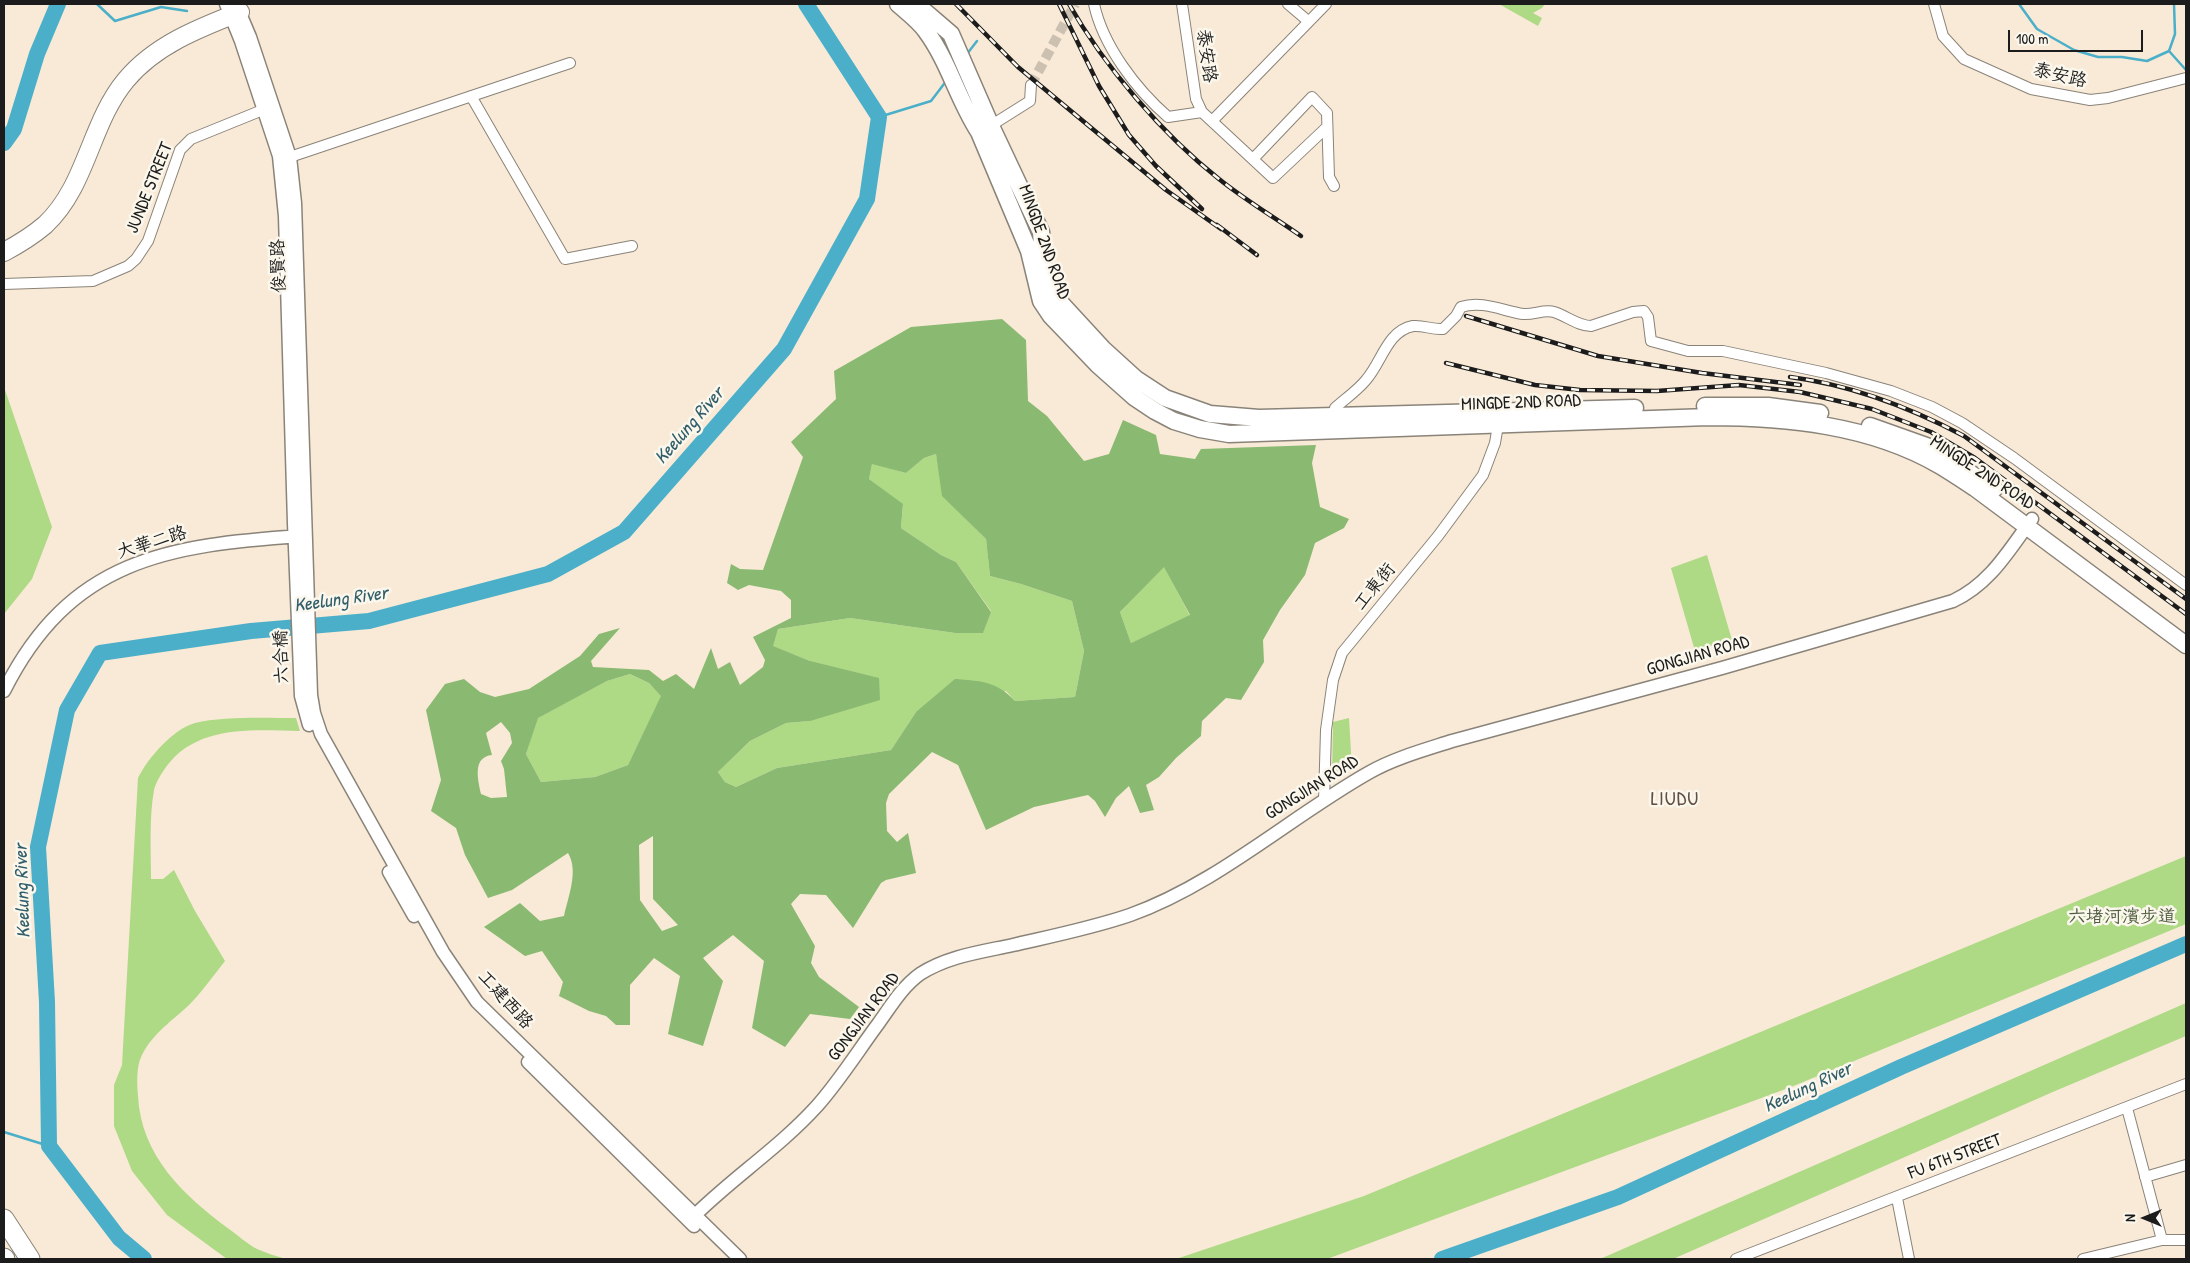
<!DOCTYPE html>
<meta charset="utf-8">
<style>
body{margin:0}
#map{position:relative;width:2190px;height:1263px;overflow:hidden;background:#f8ead6;font-family:"Patrick Hand",sans-serif}
canvas{display:block}
.frame{position:absolute;inset:0;border:5px solid #1c1c1c;pointer-events:none}
.north{position:absolute;left:2120px;top:1193px;width:50px;height:50px;-webkit-text-stroke:4px #fbf7ec;paint-order:stroke;rotate:270deg;font-size:14px;font-weight:700;line-height:20px;text-align:center;color:#1c1c1c}
.north::after{content:'';display:block;margin:auto;width:18px;height:22px;background:#1c1c1c;clip-path:polygon(50% 0,100% 100%,50% 72%,0 100%)}
.scale{position:absolute;left:2008px;top:30px;width:135px;height:22px;box-sizing:border-box;border:2px solid #1c1c1c;border-top:0;padding-left:6px;font-size:15px;line-height:18px;white-space:nowrap;color:#1c1c1c;-webkit-text-stroke:4px #fbf7ec;paint-order:stroke}
</style>
<div id="map">
<canvas width="2190" height="1263"></canvas>
<div class="frame"></div>
<div class="north">N</div>
<div class="scale">100 m</div>
</div>
<script>
const context = document.querySelector('canvas').getContext('2d');
context.lineJoin = 'round';
function paint(path, color) { context.fillStyle = color; context.fill(path, 'evenodd'); }
function stroke(path, color, width, dash) { context.strokeStyle = color; context.lineWidth = width; context.lineCap = dash ? 'butt' : 'round'; context.setLineDash(dash || []); context.stroke(path); }
function label(font, color, halo, rows, align = 'center') {
  context.font = font + ' "Patrick Hand","LXGW WenKai TC",sans-serif'; context.lineWidth = 5; context.setLineDash([]); context.textBaseline = 'middle'; context.strokeStyle = halo; context.fillStyle = color; for (const [text, x, y, turn = 0] of rows) {
    context.save(); context.translate(x, y); context.rotate((+turn || 0) * Math.PI / 180); context.textAlign = isNaN(turn) ? turn : align; if (halo) context.strokeText(text, 0, 0); context.fillText(text, 0, 0); context.restore();
  }
}
paint(new Path2D(`
 M1499 4H1545L1542 8 1533 13 1542 18 1538 26Z
 M4 387 52 527 32 579 4 614Z
 M936 454 943 496 986 539 990 576 1021 584 1072 601 1084 651 1075 697 1015 701 1006 691 916 712 891 750 777 768 736 787 725 782 718 772 750 741 786 723 810 721V661L772 646 778 629 850 618 955 633 983 632 991 611 956 562 941 555 901 528 903 505 869 479 872 463 906 473 924 458Z
 M1707 555 1732 640 1695 651 1671 568Z
 M1164 566 1190 616 1131 643 1120 612Z
 M630 674 649 683 662 696 628 765 595 777 541 782 526 754 537 718 607 681Z
 M296 718 300 731C254 730 197 724 166 767 161 774 156 782 154 790 149 818 151 850 151 879H163L174 870 195 911 225 961C213 976 202 992 189 1005 172 1021 153 1033 142 1055 136 1066 137 1083 138 1096 141 1156 184 1196 229 1229 238 1235 247 1244 257 1249 266 1253 276 1256 286 1259H227L167 1215 132 1171 114 1126V1085L122 1065 138 778C148 758 173 729 195 723 223 716 267 718 296 718Z
 M1349 718 1352 769 1332 777 1333 722Z
 M2186 856V924L1791 1087 1327 1259H1176L1364 1196Z
 M2186 1003V1036L2055 1091 1673 1259H1600Z`), '#aed985');
paint(new Path2D(`
 M1002 319 1026 340 1028 401 1047 416 1084 461 1109 454 1123 420 1156 435 1160 454 1195 459 1201 449 1316 445 1312 463 1320 507 1349 519 1344 528 1315 543 1305 575 1280 610 1263 640 1264 662 1241 700 1226 698 1202 721 1201 736 1176 758 1159 777 1146 785 1154 810 1140 813 1129 786 1116 798 1105 817 1095 801 1088 795 1034 807 986 830 958 765 932 752 889 794 886 803 887 831 897 842 908 833 916 873 886 880 881 883 853 928 826 895 800 894 791 904 815 946 811 963 819 977 859 1007 850 1019 810 1014 785 1047 752 1028 764 961 733 935 703 958 723 981 703 1046 668 1034 680 976 654 958 630 985V1025H616L606 1016 589 1011 559 996 563 982 542 951 525 956 484 927 520 903 540 921 564 916C568 897 579 871 568 853L512 890 488 898 465 855 456 828 431 811 441 780 426 710 445 684 464 679 480 692 495 697 529 689 580 656 599 634 620 628 591 661 593 667 649 670 663 681 676 674 694 689 711 648 718 669 730 662 740 685 763 667 765 660 753 637 791 618V600L781 591 749 585 738 590 727 583 731 564 740 569 763 570 803 457 791 442 836 399 834 371 911 327ZM936 454 942 496 986 539 990 576 1021 584 1072 601 1084 651 1075 697 1015 701C997 681 980 681 955 679L916 712 891 750 777 768 736 787 725 782 718 772 750 741 786 723 810 721 880 700 879 678 810 661 773 646 778 629 850 618 955 633H983L991 612 956 562 941 555 901 528 903 504 869 479 872 464 906 473 924 458ZM1164 567 1190 615 1131 643 1120 612ZM630 674 649 683 661 696 628 765 595 777 541 782 526 754 538 718 607 681ZM501 722 510 733 512 743 501 761 504 769 507 797 491 798 481 794C478 780 472 757 492 755L486 733ZM653 836V899L678 925 662 931 640 900 639 845Z`), '#8ab972');
stroke(new Path2D(`
 M97 4 115 21 161 7 187 11
 M2019 4 2037 29 2074 50 2098 57H2122L2147 61 2169 51 2175 34 2174 4
 M2169 51 2186 70
 M967 54 977 41
 M879 117 931 101 947 80
 M4 1132 49 1146`), '#4bafca', 2.5);
stroke(new Path2D(`
 M4 143 14 129 37 54 58 4
 M144 1259 119 1238 49 1146 47 1002 38 847 67 710 100 653 251 631 369 621 548 574 624 532 784 349 867 199 879 117 806 4
 M1442 1259 1618 1197 1901 1067 2186 944`), '#4bafca', 16);
stroke(new Path2D(`
 M1031 85 1075 4`), '#ccc1b1', 10, [10, 5]);
const minor = new Path2D(`
 M1094 4C1103 46 1136 89 1168 117L1202 112
 M1182 4 1196 99 1202 112 1273 178 1327 127
 M1288 4 1308 21
 M1934 4 1943 36 1964 59 2031 89 2090 100 2108 98 2186 78
 M471 96 565 259 632 246
 M1213 120 1326 4
 M987 128 1030 101 1031 85
 M284 159 570 63
 M1253 159 1312 97 1327 113 1329 177 1334 186
 M4 284 93 281 128 266 136 259 148 241 180 150 191 139 270 107
 M1335 408C1345 399 1358 390 1366 380 1382 362 1387 331 1413 326 1424 325 1432 330 1443 329L1456 316 1461 307C1482 300 1503 311 1523 314 1534 315 1544 309 1554 312 1567 316 1578 326 1591 326L1633 312 1644 311 1648 317 1651 341 1688 351H1723L1826 373 1891 391 1932 407 1962 423 2014 458 2186 585
 M1324 801 1326 730 1333 680 1342 653 1438 536 1483 475 1495 443 1499 419
 M2127 1108 2162 1240
 M2145 1177 2186 1165
 M1897 1198 1909 1259
 M1736 1259 2186 1084
 M2083 1259 2162 1240H2186`);
const tertiary = new Path2D(`
 M226 4 241 41 279 156 285 216 294 523 301 696 309 725
 M236 4 250 37 290 157 295 203 311 695 314 713 321 734 443 952 477 1002 740 1259
 M4 691C70 559 168 545 302 536
 M389 872 414 916
 M528 1062 694 1226
 M689 1221C729 1180 778 1149 817 1106 840 1080 858 1051 878 1024 891 1006 902 987 920 974 948 956 981 952 1013 945 1052 936 1092 928 1130 915 1217 884 1290 817 1370 772 1395 758 1424 750 1452 741L1722 668 1953 601C1990 584 2009 550 2032 519`);
const primary = new Path2D(`
 M898 4C907 12 919 21 926 31 949 62 958 100 979 132L1029 251 1041 301 1051 316 1098 365 1134 397 1155 411 1174 421 1200 429 1229 434 1708 417C1786 417 1870 425 1939 465 1951 472 1963 480 1975 488L2186 645
 M916 4 951 34 991 126 1041 232 1044 271 1048 286 1056 298 1103 349 1136 379 1165 398 1210 414 1259 418 1635 408
 M1705 406H1768L1820 413
 M1870 426 1932 448 1994 489`);
const trunk = new Path2D(`
 M4 252C19 244 32 236 45 225 87 186 90 123 126 80 155 45 199 28 240 12`);
const motorway = new Path2D(`
 M4 1219 30 1259
 M4 1258 5 1259`);
stroke(minor, '#8a8379', 12);
stroke(tertiary, '#8a8379', 15);
stroke(primary, '#8a8379', 19);
stroke(trunk, '#8a8379', 20);
stroke(motorway, '#8a8379', 21);
stroke(minor, '#fff', 10);
stroke(tertiary, '#fff', 12);
stroke(primary, '#fff', 16);
stroke(trunk, '#fff', 18);
stroke(motorway, '#fff', 19);
const rail = new Path2D(`
 M956 4 1018 67 1166 190 1221 229
 M1059 4 1099 86 1129 135 1156 166 1202 209
 M1069 4C1104 66 1163 135 1219 179 1245 200 1274 217 1301 236
 M1217 225 1257 255
 M1466 316 1598 356 1702 373 1800 385
 M1446 363 1535 385 1580 390 1657 391 1739 385 1800 392 1872 409 1931 432 1975 458 2186 614
 M1790 377C1852 385 1909 407 1964 436L2186 599`);
stroke(rail, '#1c1c1c', 4.5);
stroke(rail, '#fbf7ec', 2.5, [8]);
label('18px', '#1c1c1c', '#fbf7ec', [
 ["泰安路",1206,56,82],
 ["泰安路",2060,76,13],
 ["JUNDE STREET",150,188,-68],
 ["MINGDE 2ND ROAD",1044,242,70],
 ["俊賢路",279,266,-92],
 ["MINGDE 2ND ROAD",1521,403,-2],
 ["MINGDE 2ND ROAD",1982,473,33],
 ["大華二路",152,543,-17],
 ["工東街",1375,587,-51],
 ["GONGJIAN ROAD",1698,656,-16],
 ["六合橋",282,657,-92],
 ["GONGJIAN ROAD",1312,788,-32],
 ["工建西路",505,1000,48],
 ["GONGJIAN ROAD",864,1017,-53],
 ["FU 6TH STREET",1955,1157,-21]
]);
label('18px', '#4f5e41', '#fbf7ec', [
 ["六堵河濱步道",2122,917]
]);
label('italic 19px', '#315e6a', '#fbf7ec', [
 ["Keelung River",690,426,-49],
 ["Keelung River",341,600,-8],
 ["Keelung River",23,891,-92],
 ["Keelung River",1808,1088,-25]
]);
context.letterSpacing = '1px';
label('20px', '#614f41', '#fbf7ec', [
 ["LIUDU",1675,800]
]);
context.letterSpacing = '0px';
</script>
